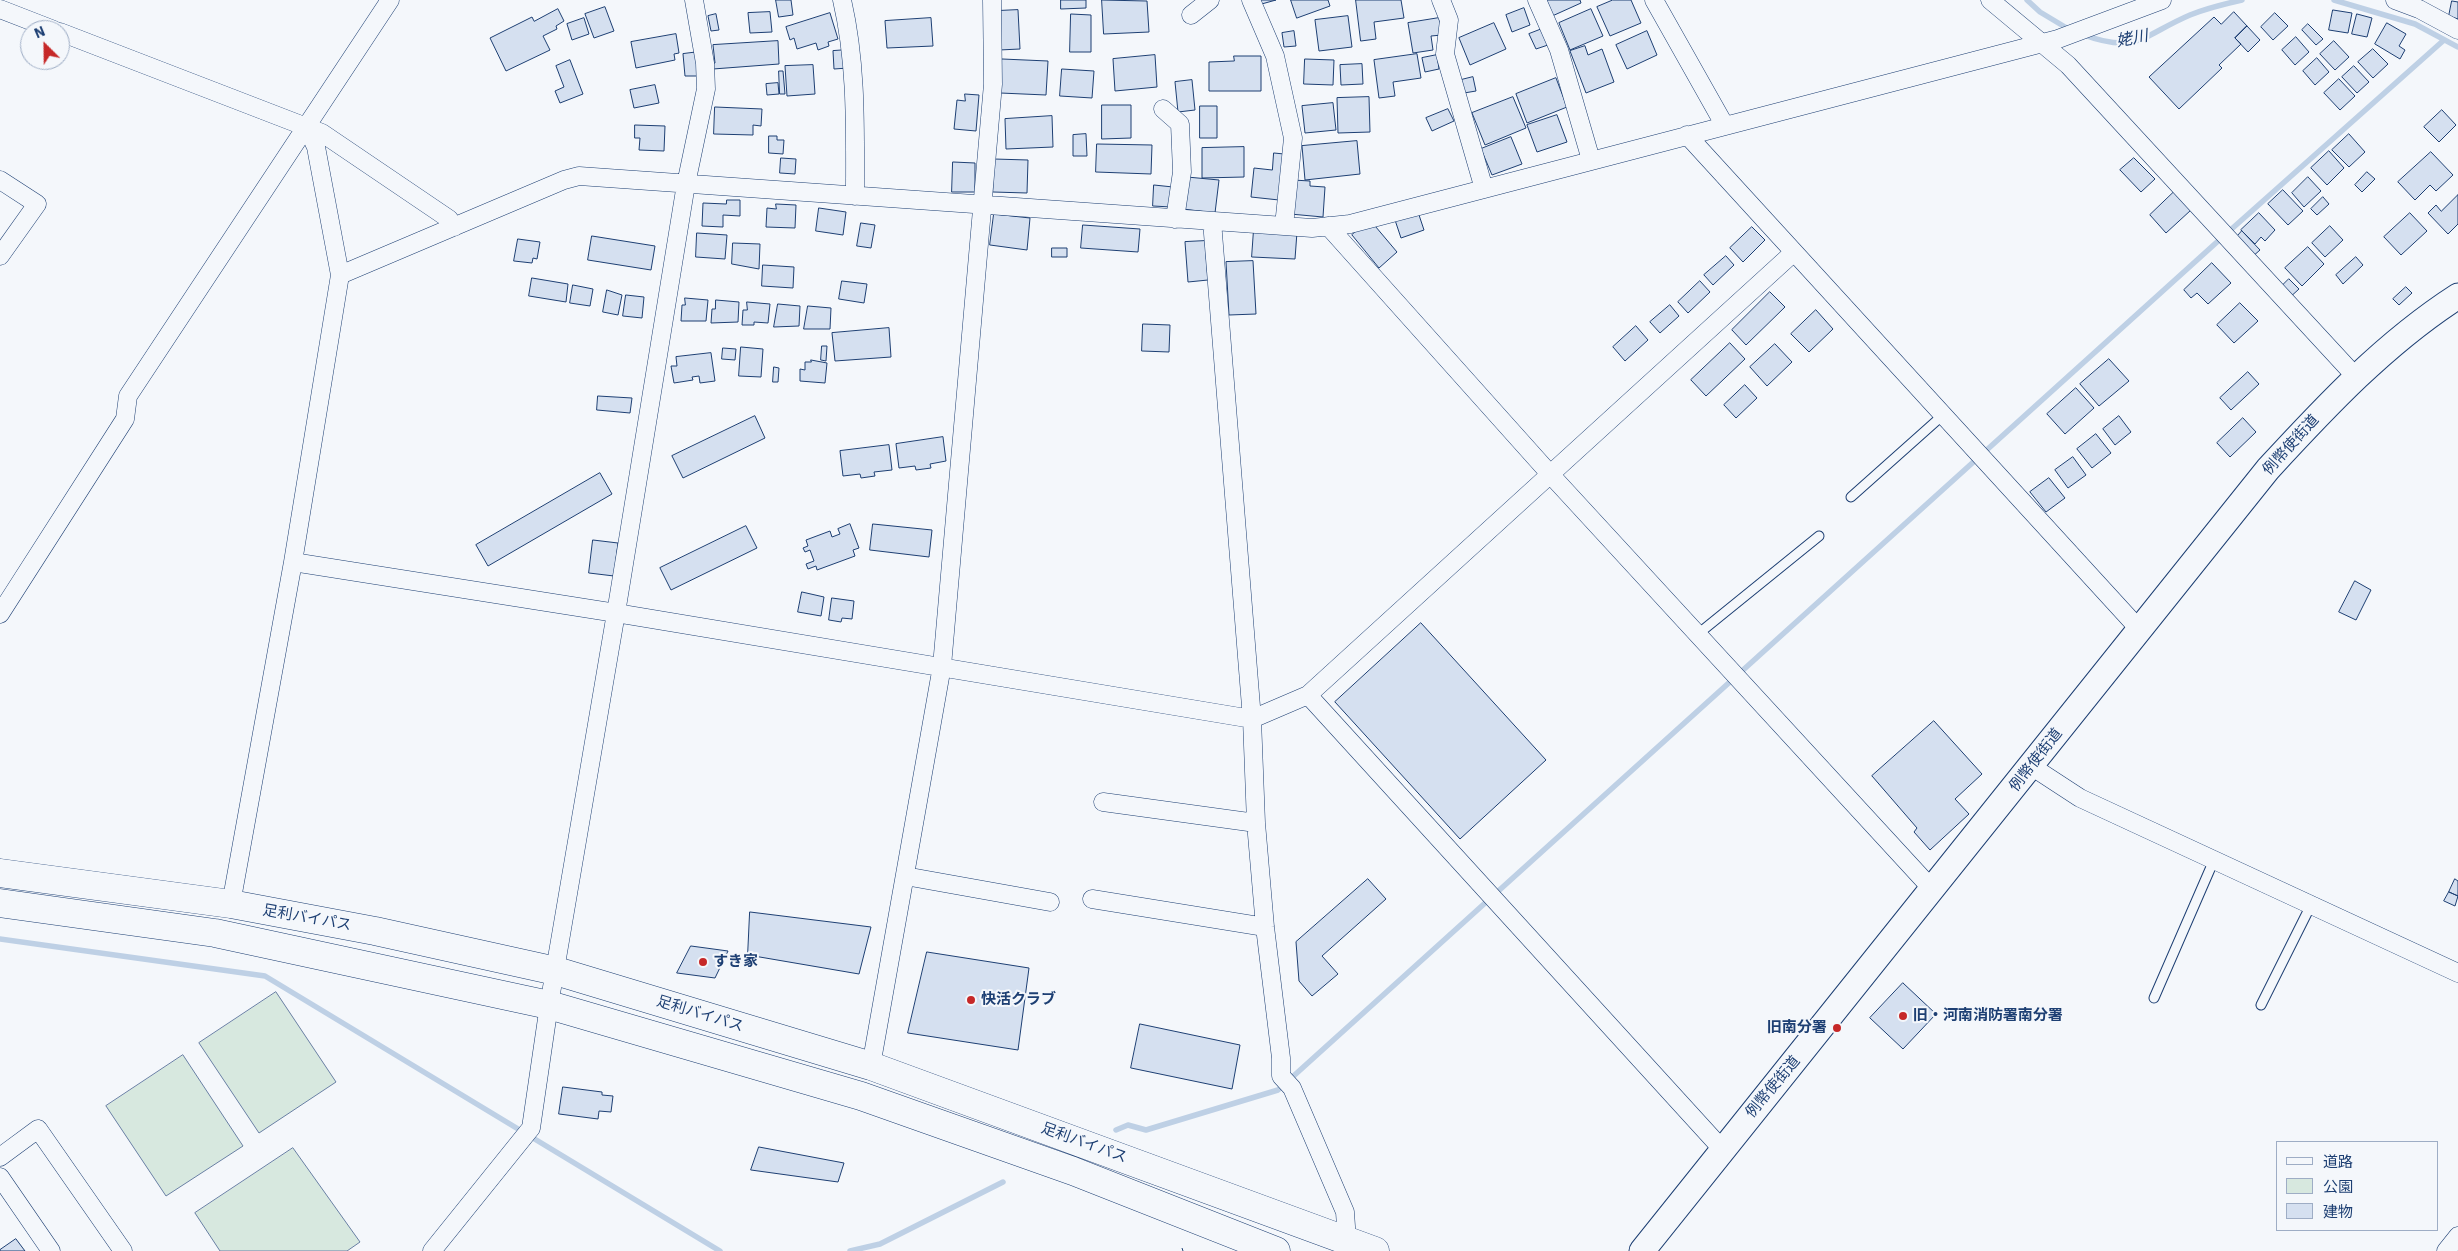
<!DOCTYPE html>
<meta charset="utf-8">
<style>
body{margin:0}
#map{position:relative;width:2458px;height:1251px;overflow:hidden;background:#f4f7fb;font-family:"IBM Plex Sans","Noto Sans JP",sans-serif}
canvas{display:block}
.legend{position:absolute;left:2276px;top:1141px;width:162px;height:90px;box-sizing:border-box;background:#f4f7fb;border:1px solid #9eadc5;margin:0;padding:6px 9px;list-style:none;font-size:15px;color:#1d3f73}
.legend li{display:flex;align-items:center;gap:10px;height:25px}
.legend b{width:25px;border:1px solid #9eadc5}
.north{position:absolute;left:20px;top:20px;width:50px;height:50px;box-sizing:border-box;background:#f4f7fb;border:1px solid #9eadc5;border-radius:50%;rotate:337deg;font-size:14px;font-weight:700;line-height:20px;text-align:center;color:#1d3f73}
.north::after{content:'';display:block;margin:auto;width:18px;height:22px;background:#c62828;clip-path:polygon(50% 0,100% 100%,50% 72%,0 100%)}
</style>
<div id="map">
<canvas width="2458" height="1251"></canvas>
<ul class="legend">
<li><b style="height:6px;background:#f4f7fb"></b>道路</li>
<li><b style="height:14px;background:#d7e8df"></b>公園</li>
<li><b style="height:14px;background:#d5e0f0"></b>建物</li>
</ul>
<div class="north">N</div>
</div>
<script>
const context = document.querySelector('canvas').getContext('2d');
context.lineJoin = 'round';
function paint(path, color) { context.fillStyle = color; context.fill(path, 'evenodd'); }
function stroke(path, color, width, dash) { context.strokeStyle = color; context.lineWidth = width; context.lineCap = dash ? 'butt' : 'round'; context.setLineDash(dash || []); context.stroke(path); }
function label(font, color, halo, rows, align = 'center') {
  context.font = font + ' "IBM Plex Sans","Noto Sans JP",sans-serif'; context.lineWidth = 4; context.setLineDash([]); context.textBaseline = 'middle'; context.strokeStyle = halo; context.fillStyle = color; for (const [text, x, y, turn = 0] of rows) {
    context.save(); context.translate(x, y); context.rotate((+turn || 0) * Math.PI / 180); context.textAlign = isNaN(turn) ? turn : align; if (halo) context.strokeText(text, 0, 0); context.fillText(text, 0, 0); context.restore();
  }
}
const green = new Path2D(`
 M276 992 336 1082 259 1133 199 1043Z
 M183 1055 243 1146 166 1196 106 1106Z
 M293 1148 360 1242 347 1251H220L195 1213Z`);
paint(green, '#d7e8df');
stroke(green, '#687fa3', 1);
stroke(new Path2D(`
 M2027 0 2040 12 2070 30
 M2334 0 2415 24 2458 47
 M2081 34C2138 55 2141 36 2190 15 2207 8 2224 4 2242 0
 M0 939 265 976 720 1251
 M1116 1130 1128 1125 1146 1130 1278 1090 2217 242 2444 40
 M850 1251 880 1244 1003 1182`), '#bed0e5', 5.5);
const building = new Path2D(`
 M776 0H791L793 15 779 17Z
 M1061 0H1086V8L1061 9Z
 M1102 0 1147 1 1149 32 1104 34Z
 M1257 0H1276L1258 5Z
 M1291 0H1328L1330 6 1297 18Z
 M1356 0H1401L1404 18 1374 22 1376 39 1361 41Z
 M1543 0H1580L1581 3 1550 17Z
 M1613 0H1631L1641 23 1610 36 1597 7Z
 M2452 1 2458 2V19L2449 16Z
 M605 7 614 31 594 38 585 14Z
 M1524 8 1530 25 1512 32 1506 15Z
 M558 9 564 21 556 26 557 29 543 36 550 50 506 71 490 38 532 17 534 21Z
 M1591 9 1603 36 1570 50 1559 23Z
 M1018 10 1020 49 999 50 997 11Z
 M2333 10 2352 13 2348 33 2329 30Z
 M770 12 772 32 750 33 748 13Z
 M2234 12 2247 26 2235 38 2241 44 2219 65 2222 68 2179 109 2149 77 2214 17 2221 24Z
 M830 13 838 39 828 42 829 46 818 50 816 43 797 49 794 38 790 40 786 27Z
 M2275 13 2288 26 2273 40 2261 27Z
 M716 14 719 30 711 31 708 16Z
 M1071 14 1091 15V52H1070Z
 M2357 14 2372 18 2367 37 2352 34Z
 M1348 16 1352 47 1319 51 1315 20Z
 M584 18 589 34 572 40 567 24Z
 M931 18 933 46 887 48 885 21Z
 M1439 18 1442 35 1431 36 1433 50 1413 53 1408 23Z
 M1494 23 1506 49 1470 65 1459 38Z
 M2387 23 2406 34 2399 46 2405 50 2400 59 2375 44Z
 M2308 24 2323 39 2316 45 2302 30Z
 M2247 26 2260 40 2248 52 2235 38Z
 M1542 29 1548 45 1536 49 1529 34Z
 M1294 31 1296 46 1284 47 1282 33Z
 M1647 31 1657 55 1627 69 1616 45Z
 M676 34 679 53 674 54 675 60 636 68 631 42Z
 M2296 37 2309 52 2295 65 2282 50Z
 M778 41 779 64 713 69 712 63H715L713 45Z
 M2334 41 2349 57 2335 70 2320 54Z
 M1585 46 1588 55 1602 49 1614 82 1586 93 1570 51Z
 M2373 49 2388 64 2373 78 2358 62Z
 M847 50 848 68 834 69 833 51Z
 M699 52 701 76H685L683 54Z
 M1417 54 1421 78 1393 82 1395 96 1379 98 1374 60Z
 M1155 55 1157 87 1115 91 1113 59Z
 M1437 55 1439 69 1425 72 1422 58Z
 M1234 56H1261V91H1209V62L1234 61Z
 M2317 58 2329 72 2315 85 2303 71Z
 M1002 59 1048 61 1046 95 1000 93Z
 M1305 59 1334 60 1333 85 1304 84Z
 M570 60 583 94 560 103 555 91 564 87 556 66Z
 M1362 64 1363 84 1341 85 1340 65Z
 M813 65 815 94 787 96 785 66Z
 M2354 66 2369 82 2357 93 2342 77Z
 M1062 69 1094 71 1092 98 1060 96Z
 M779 71H783L785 94H780Z
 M1473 77 1476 91 1464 93 1461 80Z
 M1556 78 1567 107 1527 123 1516 94Z
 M2339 79 2355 96 2340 110 2324 93Z
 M1192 80 1195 110 1178 112 1175 82Z
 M778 83 779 94 767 95 766 84Z
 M655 85 659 103 634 108 630 90Z
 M965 94 979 95 976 131 954 129 957 100 965 101Z
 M1369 97 1370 132 1338 133 1337 98Z
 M1513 97 1526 128 1485 145 1472 113Z
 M1333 103 1336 130 1305 133 1302 106Z
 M1102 105H1131V138L1102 139Z
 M1200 106H1217V138H1200Z
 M715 107 762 109 761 126 753 125V135L714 134Z
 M1448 109 1454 121 1432 131 1426 118Z
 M2442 110 2456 125 2439 142 2424 127Z
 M1557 115 1567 142 1537 152 1527 125Z
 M1052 116 1053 147 1006 149 1005 119Z
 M635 125 665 126 664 151 639 150 640 138H635Z
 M1086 134 1087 156H1073V135Z
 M2349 134 2365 152 2349 167 2332 150Z
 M769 136H777V140H784L783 154 769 153Z
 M1511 137 1522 164 1492 175 1481 149Z
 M1357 141 1360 174 1305 180 1302 146Z
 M1097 144 1152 145 1151 174 1096 172Z
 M1244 147V177L1202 178V148Z
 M2329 151 2344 168 2327 185 2311 168Z
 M2431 152 2453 175 2436 191 2430 185 2415 200 2398 182Z
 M1274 153 1284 154 1279 200 1251 197 1254 168 1272 170Z
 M781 158 796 159 795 174 780 173Z
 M2134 158 2155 179 2141 192 2120 170Z
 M994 159 1028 160 1027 193 993 192Z
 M953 162 975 163V192H952Z
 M2367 172 2375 179 2362 192 2355 185Z
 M1187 177 1219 180 1215 213 1183 209Z
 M2308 177 2321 191 2304 207 2292 193Z
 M1293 180 1310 181V186L1325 187 1323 217 1290 214Z
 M1154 185 1173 187 1171 207 1153 206Z
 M2283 190 2303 211 2288 225 2268 204Z
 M2174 192 2191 210 2166 233 2150 215Z
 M2458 195V224L2448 234 2428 213 2436 205 2441 211Z
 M2323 197 2329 204 2317 215 2311 209Z
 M727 200H740V216L723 215V227L702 226 703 203 726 204Z
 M776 204 796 205 795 228 766 227 767 208 776 209Z
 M819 208 846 212 843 235 816 231Z
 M1417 209 1424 230 1401 238 1394 217Z
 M2259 213 2275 230 2265 241 2261 237 2255 244 2241 230Z
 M2410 213 2427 231 2401 255 2384 237Z
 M994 214 1030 218 1027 250 990 245Z
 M1370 220 1397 252 1379 268 1352 235Z
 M861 223 875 225 871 248 857 246Z
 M1083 225 1140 229 1138 252 1081 248Z
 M2330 226 2343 240 2325 257 2312 243Z
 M1752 227 1765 240 1743 262 1730 248Z
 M1254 229 1297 232 1295 259 1252 257Z
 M2242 231 2260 250 2252 257 2235 239Z
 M697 233 727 235 725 259 696 257Z
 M592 236 655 246 651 270 588 260Z
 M518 239 540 242 537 259 533 258 532 263 514 261Z
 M1205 241 1208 280 1188 282 1185 242Z
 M733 243 760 244 759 269 732 264Z
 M2308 247 2324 264 2302 286 2285 268Z
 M1052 248H1067V257H1052Z
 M1726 256 1734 265 1713 285 1704 275Z
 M2356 257 2363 265 2343 284 2336 275Z
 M1253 261 1256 314 1229 315 1226 262Z
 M2212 263 2231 283 2208 304 2197 293 2191 298 2184 290Z
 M763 265 794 267 793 288 762 286Z
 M532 278 568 284 566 302 529 296Z
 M2289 279 2299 289 2288 299 2279 289Z
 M842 281 867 284 864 303 839 299Z
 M1700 281 1710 292 1688 313 1678 302Z
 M573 285 593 289 590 306 570 303Z
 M2406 287 2412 293 2399 305 2393 299Z
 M607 290 622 295 618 315 603 312Z
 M1770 292 1785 307 1746 345 1732 330Z
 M626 295 644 297 642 318 623 316Z
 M685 298 708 300 706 321H681L682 305H685Z
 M716 300 739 302 738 322 711 323 712 309H715Z
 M747 302 770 304 768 323 754 322V325H742L743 310H747Z
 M2240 303 2258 321 2234 343 2217 325Z
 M778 304 800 306 799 326 774 327Z
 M1670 305 1679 316 1660 333 1650 322Z
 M808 306 831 308 830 329H804Z
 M1816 310 1833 329 1809 352 1791 334Z
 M1143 324 1170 325 1169 352 1142 351Z
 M1636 326 1648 340 1625 361 1613 347Z
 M889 328 891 357 835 361 832 333Z
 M1730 343 1745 359 1706 396 1691 380Z
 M1775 344 1792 362 1767 386 1750 367Z
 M822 346H827L826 361 821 360Z
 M741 347 763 349 761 377 739 376Z
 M723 348 736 349 735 360 722 359Z
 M711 353 715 381 700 383 699 376 692 377 693 380 674 383 671 366H677L676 357Z
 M2109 359 2129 381 2099 406 2080 384Z
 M811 360 827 363 825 383 800 381V369L805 370V362H811Z
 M774 367 779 368 778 382H773Z
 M2248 372 2259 384 2231 410 2220 398Z
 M1745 385 1757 398 1736 418 1724 405Z
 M2076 388 2094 408 2065 434 2047 414Z
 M598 396 632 398 630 413 597 410Z
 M755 416 765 438 683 478 672 456Z
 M2119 416 2131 432 2115 445 2103 429Z
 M2243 418 2256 432 2230 457 2217 443Z
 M2096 434 2111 453 2092 468 2077 449Z
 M943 437 946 461 930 464 931 468 916 470 915 466 899 468 896 444Z
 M889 445 892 470 874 472 875 476 861 478 860 474 843 476 840 451Z
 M2073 457 2086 475 2068 488 2055 470Z
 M600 473 612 494 488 566 476 545Z
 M2049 478 2065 498 2046 512 2030 492Z
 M850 524 859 548 853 550 855 556 817 570 816 566 808 569 806 564 814 561 810 550 805 552 803 548 808 546 806 540 830 531 832 537 840 534 838 529Z
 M873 524 932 530 929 557 870 550Z
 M746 526 757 548 671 590 660 568Z
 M593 540 618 543 614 576 589 573Z
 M2355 581 2371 590 2356 620 2339 612Z
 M802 592 824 597 821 616 798 612Z
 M832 598 854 601 852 619 842 618 841 622 829 620Z
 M1421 623 1546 760 1460 839 1335 702Z
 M1934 721 1982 774 1955 799 1969 814 1930 850 1914 832 1917 828 1872 776Z
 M1368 879 1386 899 1322 956 1338 974 1312 996 1299 981 1296 942Z
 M2455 879 2458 881V896L2449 892Z
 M2449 892 2458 896 2455 906 2444 901Z
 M750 912 871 927 859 974 748 955Z
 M691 946 728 951 715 978 677 973Z
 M927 952 1029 968 1018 1050 908 1033Z
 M1903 983 1936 1014 1903 1049 1870 1018Z
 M1140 1024 1240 1045 1232 1089 1131 1068Z
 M563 1087 602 1092V1095L613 1096 611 1112 599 1111 598 1119 559 1114Z
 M759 1147 844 1163 838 1182 751 1170Z
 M16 1239 25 1251H0V1250Z`);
paint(building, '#d5e0f0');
stroke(building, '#1d3f73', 1);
const service = new Path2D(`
 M1851 497 1943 415
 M1698 634 1819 536
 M2154 998 2214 860
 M2261 1005 2311 905`);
const minor = new Path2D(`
 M842 0C857 64 855 131 855 196
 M1251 0 1275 56 1293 138 1284 226
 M1441 0 1449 20 1445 54 1484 189
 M1537 0 1559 50 1591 160
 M1654 0 1725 126
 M1990 0 2068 65 2356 377
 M2395 0 2419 9 2458 30
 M0 9 54 30
 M1191 15 1210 0
 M60 32 322 133 449 219 454 227
 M1163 109 1180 124 1182 172 1175 219
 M1687 135 2139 629
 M0 180 37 204 0 256
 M1212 221 1252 719 1256 823 1265 927 1281 1058V1076L1292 1088 1345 1212 1347 1241
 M1328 226 1550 474 1932 889
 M340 275 564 180 579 176 1284 226 1312 228 1350 224 2058 39 2162 0
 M293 562 616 613 1252 719 1308 695 1793 253
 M0 614 125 419 128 396 390 0
 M1308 695 1722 1149
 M2031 766 2080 798 2458 973
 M1103 802 1256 823
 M905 876 1050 902
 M1092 899 1265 927
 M231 904 293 562 340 275 316 147 307 127
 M871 1066 942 666 993 84 992 0
 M0 1157 38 1129 123 1251
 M0 1177 51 1251
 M432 1251 531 1128 549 1005 616 613 686 184 706 89 705 63 694 0
 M2446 1251 2458 1236`);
const secondary = new Path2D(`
 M1642 1251 2268 469C2326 406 2385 343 2458 296`);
const trunk = new Path2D(`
 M0 873 231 904 375 931 556 971 871 1066 1375 1251
 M0 903 215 933 549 1005 861 1096 1073 1171 1276 1251`);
stroke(service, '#1d3f73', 11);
stroke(minor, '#1d3f73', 19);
stroke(secondary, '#1d3f73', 27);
stroke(trunk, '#1d3f73', 29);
stroke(service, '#f4f7fb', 9);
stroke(minor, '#f4f7fb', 18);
stroke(secondary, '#f4f7fb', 25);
stroke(trunk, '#f4f7fb', 28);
stroke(new Path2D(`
 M1182 1248 1183 1251`), '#1d3f73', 1, [6, 2.5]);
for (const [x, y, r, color] of [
 [703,962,5,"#c62828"],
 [971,1000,5,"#c62828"],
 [1903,1016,5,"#c62828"],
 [1837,1028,5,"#c62828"]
]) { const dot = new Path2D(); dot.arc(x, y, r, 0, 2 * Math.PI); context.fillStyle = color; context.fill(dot); stroke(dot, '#f4f7fb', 2); }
label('15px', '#1d3f73', '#f4f7fb', [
 ["例幣使街道",2291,445,-48],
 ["例幣使街道",2036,760,-52],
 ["足利バイパス",307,918,10],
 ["足利バイパス",700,1014,17],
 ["例幣使街道",1773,1087,-50],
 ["足利バイパス",1084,1143,20]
]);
label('bold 15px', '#1d3f73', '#f4f7fb', [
 ["すき家",713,962],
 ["快活クラブ",981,1000],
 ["旧・河南消防署南分署",1913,1016],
 ["旧南分署",1827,1028,"right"]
], 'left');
label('italic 16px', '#1d3f73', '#f4f7fb', [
 ["姥川",2132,39,-11]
]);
</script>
